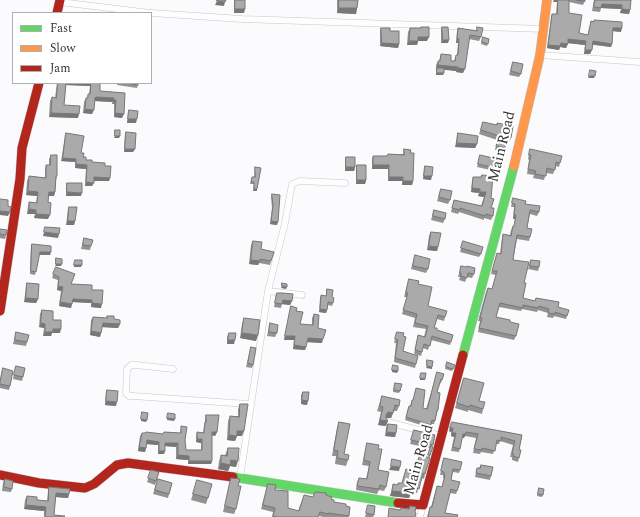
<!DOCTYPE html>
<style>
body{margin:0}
#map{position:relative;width:640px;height:517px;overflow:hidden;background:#fbfbfd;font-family:Spectral,serif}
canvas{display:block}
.legend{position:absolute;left:12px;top:12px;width:140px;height:72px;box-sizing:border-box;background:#fff;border:1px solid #aeaeaf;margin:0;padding:5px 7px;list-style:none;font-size:12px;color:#343436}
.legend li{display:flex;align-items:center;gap:8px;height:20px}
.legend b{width:20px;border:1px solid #aeaeaf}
</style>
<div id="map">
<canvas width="640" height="517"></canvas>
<ul class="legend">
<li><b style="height:5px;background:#63d668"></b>Fast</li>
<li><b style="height:5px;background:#ff974d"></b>Slow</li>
<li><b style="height:5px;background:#b3261e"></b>Jam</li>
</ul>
</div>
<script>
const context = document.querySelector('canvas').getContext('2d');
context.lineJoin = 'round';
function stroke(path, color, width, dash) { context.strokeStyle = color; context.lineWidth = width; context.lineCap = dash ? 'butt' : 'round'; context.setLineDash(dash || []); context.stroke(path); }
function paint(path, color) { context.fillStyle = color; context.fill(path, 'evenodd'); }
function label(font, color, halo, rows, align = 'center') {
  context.font = font + ' Spectral,serif'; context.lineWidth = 4; context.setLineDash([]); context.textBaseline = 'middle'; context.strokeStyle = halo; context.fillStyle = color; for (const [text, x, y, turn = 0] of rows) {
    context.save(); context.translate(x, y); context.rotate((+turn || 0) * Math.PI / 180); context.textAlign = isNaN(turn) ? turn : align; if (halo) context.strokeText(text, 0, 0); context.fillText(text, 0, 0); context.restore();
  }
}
const street = new Path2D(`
 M60 2 150 13
 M151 13 242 19 544 29
 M540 55 640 62
 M268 291 285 223 292 184 300 181 345 183
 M173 369 136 365H131L127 369 126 393 129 396H133L248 404
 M388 422 441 436
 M240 478 268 291 302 295
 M420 517 423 505`);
const fast = new Path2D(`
 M463 355 514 166
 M233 477 398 503`);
const slow = new Path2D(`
 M514 166 540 55 547 0`);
const jam = new Path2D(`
 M57 13 60 0
 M0 311 20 179 22 148 39 83
 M0 475 39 483 85 488 94 484 117 465 128 463 233 477
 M398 503 423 505 463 355`);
stroke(street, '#c6c6c8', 7);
stroke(fast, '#c6c6c8', 10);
stroke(slow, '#c6c6c8', 10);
stroke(jam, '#c6c6c8', 10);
stroke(street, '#fefeff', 6);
stroke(fast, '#63d668', 9);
stroke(slow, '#ff974d', 9);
stroke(jam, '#b3261e', 9);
paint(new Path2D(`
 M234 0H245L244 13H234Z
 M337 0H358L356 14 337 13Z
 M554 0H585L583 5 569 2V13L579 33 588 35 591 21 621 32 613 31 612 44 611 47 593 45 590 54H584L585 45 568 43 566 48 560 47 559 50 547 48 551 18 552 14H556L557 2H553Z
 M594 0H631L630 10 629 14 620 13 621 9 601 8 600 12 592 11Z
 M421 27 427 41H418L417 45H407L408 32 410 28H420Z
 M442 27 448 43H441V30Z
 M477 27 481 37 479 41 469 39 463 73 456 72V71L444 69 443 75H436V65L438 61H439L441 54 451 61H454L456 55H457L458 43H456L457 31 458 28 476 31Z
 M381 28 390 31 399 44 398 48 380 46V31Z
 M483 37 489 39 487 46 481 44Z
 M513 62 521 74 519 77 509 75Z
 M57 83H100V91L125 93 122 118 114 117V104H112L113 102 94 101 92 114 83 113 84 102 86 98H87L88 94H89L90 86 66 85 64 105 78 118 49 117 50 101 52 97 55 98Z
 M117 83H138L137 88 117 85Z
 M129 110 136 123H127L128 114Z
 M483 122 511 138 509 142 507 141 504 152 495 150 497 140 479 134Z
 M126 132 135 149 133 152H124L125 135Z
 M66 133 86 160 105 166 110 178 109 181H94L92 186H85L86 169 75 168V162L61 161 65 137Z
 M458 133 477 144 475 148 455 147 457 137Z
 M404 149 410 153 413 181 412 185H402V181H388V169H372V159L373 156H387L388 154H403Z
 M530 149 560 163 559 167 556 166 553 174 546 173 544 180 533 178 534 175 527 174 529 160 528 159Z
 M51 155 57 176 56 180 55 192 54 196H48V219L34 218 35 214H27L28 206 29 202 36 203 37 196 26 195 27 181 29 176 45 178V169L46 165H49V159Z
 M480 155 500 169 499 172 477 167Z
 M346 157 355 167 354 171H345V161Z
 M357 165 366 180 365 184H356V169Z
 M425 166 431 180 423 179 424 170Z
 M255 167 257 191H253L254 184H250L252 177H254Z
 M482 175 491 198V208L493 216 491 220 484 218V220L459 212 458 214 451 212 454 200 481 206 484 197 478 196 479 193 471 192 472 181 473 177H481Z
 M67 183 81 196H66V187Z
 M441 189 450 200 448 204 437 201Z
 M272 194 277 225 270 224 272 208 271 197Z
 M513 198 525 204 539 212 537 216 530 214 527 228 530 237 529 241 517 239 513 260 524 283 523 298 535 301 536 298 558 307 567 316 566 319 554 316 553 318 547 317 548 313 538 310 537 312 522 309 521 311 499 307 496 317 510 322 516 336 514 340 478 332 480 321H478L486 292 488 288 492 289 496 275 491 274 497 253 500 254 502 238 503 234 510 235 511 230 513 226H514L515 219H513L514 207H511Z
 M69 207 75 221 74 225H66L68 210Z
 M434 210 445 219 443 223 431 220Z
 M0 229 6 235 5 239 0 238Z
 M431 232 438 247 437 251 427 250 429 236Z
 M84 238 91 246 90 250 81 249Z
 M253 241 271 261 270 265 259 263 258 265 249 264 251 245Z
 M463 241 481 254 479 257 460 252Z
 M32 244 50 255H39L35 275 30 274 31 247Z
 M415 255 428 269 426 273 411 269Z
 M531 260 539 267 538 271 528 269Z
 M461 266 474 274 472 278 467 277 465 282 459 280 460 277H458Z
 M56 267 71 284 92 290 101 308 91 307V303L72 302 71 308 59 306 61 291 57 290 58 280 52 278Z
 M409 279 418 284 428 306 445 317 444 321 437 319 434 328 437 330 453 335 450 345 431 340 428 350 423 348 421 356 414 354 418 335 424 337 426 329 413 327 415 318 402 314 407 297H404Z
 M27 283 38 299 36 303 24 302 26 287Z
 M327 289 332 297 333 303 332 306 328 305 326 313 319 312 320 298 321 295 326 296Z
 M277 293 292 301 290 305 282 304 281 308 274 307 276 297Z
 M291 306 296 311 300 324 312 325V318L314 314 322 343 307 342 305 350 293 349 294 340H284Z
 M42 310 53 320 60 333H52L51 336H43L44 328 39 327 40 314Z
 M107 316 114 319 120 324 118 328 102 327 100 337 90 335 91 320 93 317 107 318Z
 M244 318 256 341 240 338 242 324Z
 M270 323 277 333 275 337 267 336Z
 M16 332 27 342 26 346 13 344Z
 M397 332 403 336V351L416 364 415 368 394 362 396 343H394Z
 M229 333 234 344H227V337Z
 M251 347 253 365 252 368 246 367Z
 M447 362 455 365 452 371 445 369Z
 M16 366 23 377 22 381 13 379Z
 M3 368 10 386 9 390 0 388V380Z
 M444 374 441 383H440L437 392 438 410 437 413 434 424H431L430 428 405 420 408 409 410 406 412 400H413L416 388 423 408 426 409 436 376Z
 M464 378 479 401 483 409 482 414 468 410V412L455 408Z
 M395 383 400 391 399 393 393 392Z
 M107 390 116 406 105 405 106 394Z
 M303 392 307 405 301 404V395Z
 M382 396 399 406 397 411H394L391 418H386V426L378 425 381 412 377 411Z
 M240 404 242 436H237L235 441 227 440 228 421 230 416H238V409Z
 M206 415 217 432 215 436 212 435V461L211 464H188V460L176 459V447L165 446 164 454H158V445L147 444 145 452 138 451 140 436 142 433 163 434 164 432 180 433 181 426 185 440 186 450H201V443L196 442V436L197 432 203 433 204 426 205 422V419Z
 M339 422 344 454 348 460 346 466 335 464 336 456H332L337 428Z
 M452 422 522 435 519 450V458L518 462 512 460V457H510L513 445 500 441 499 444H496L493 454 481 452 480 454 473 453 476 438 465 436 464 438H462L459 452 451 451 454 437 451 436V432L449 431Z
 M388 424 396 433 395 437 385 436 386 427Z
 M414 430 435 435 430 457H428L430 448 410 444Z
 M367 443 378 449V470L386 487 384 491 379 490 377 494 356 490 357 482 359 478 366 479 369 466 362 465 366 448Z
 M228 448 236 467 230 466 228 471 218 469 219 461 221 455H225Z
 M420 455 425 474 424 479 421 478 417 493 411 492 409 498 390 496 393 484 398 485V483H402L406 469 418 472 419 466 416 465Z
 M444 458 460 470 459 473 453 472 451 480 457 491 456 494 450 493 445 513 457 517H427L430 507H431L437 486 442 487 444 478H443V475H440Z
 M481 465 491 476 490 480 475 477 477 468H479Z
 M151 470 159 472 155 485 147 482Z
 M231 478 238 486 236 509 234 514 223 512 230 483Z
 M5 479 12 489 11 492 2 491 3 483Z
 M158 479 172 483 168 498 153 494Z
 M197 480 208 498 206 504 191 500Z
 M268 484 275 490 288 508 298 511 304 495 313 497 326 495 334 502 346 506 349 516 348 517H323L319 516 318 517H272L273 512 261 509Z
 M49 487 69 494 68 498 56 497 54 515 64 517H44V511L24 509 25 500 27 496 37 500 47 501 48 491Z
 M539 488 543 495 542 497 537 496Z
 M368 505 374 515 373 517H365Z`), '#939292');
paint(new Path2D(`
 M554 0H557V2H553Z
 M217 1 225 2 224 6 215 5Z
 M602 4 622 5 621 9 601 8Z
 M339 8H357L356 14 337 13Z
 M235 9H245L244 13H234Z
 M622 9 630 10 629 14 620 13Z
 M613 28H622L621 32 612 31Z
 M418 37H429L427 41H417Z
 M457 39H459L458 43H456Z
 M568 39 586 41 585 45 567 43Z
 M443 40H449L448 43H441Z
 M409 41H418L417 45H407Z
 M593 41 612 44 611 47 592 44Z
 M382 43 399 44 398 48 380 46Z
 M561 43 568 44 566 48 560 47 559 50 547 48 548 45Z
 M585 50H592L590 54H584Z
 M438 65 458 67 456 71 436 69Z
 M458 68 465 69 463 73 456 72Z
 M437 73H444L443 75H436Z
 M589 76H595L594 78H588Z
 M66 83H91L90 86 65 85Z
 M96 97 114 98 113 102 94 101 95 98Z
 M114 100H116L114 104H112Z
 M85 109 94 110 92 114 83 113Z
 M51 113 79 114 78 118 49 117Z
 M115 113 124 114 122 118 114 117Z
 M128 119H137L136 123H127Z
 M115 136H120L119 138H114Z
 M457 143 477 144 475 148 455 147Z
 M125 149H135L133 152H124Z
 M63 158 76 159 75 162 61 161Z
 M76 164 87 165 86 169 75 168Z
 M373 165H389L388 169H372Z
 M346 167H355L354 171H345Z
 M424 176H432L431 180 423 179Z
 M94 177 110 178 109 181H93Z
 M389 177H403L402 181H388Z
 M357 180H366L365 184H356Z
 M403 181H413L412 185H402Z
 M86 182 94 183 92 186H85Z
 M472 188 480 189 479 193 471 192Z
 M254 189H257V191H253Z
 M28 191 38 192 37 196 26 195Z
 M49 192H55L54 196H47Z
 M67 192 82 193 81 196H66Z
 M480 192H486L484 197 478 196Z
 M29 209 36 210 35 214H27Z
 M0 211 10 212 8 216 0 215Z
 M36 214 50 215 48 219 34 218Z
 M514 215H516L515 219H513Z
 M68 221H75L74 225H66Z
 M271 221 278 222 277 225 270 224Z
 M44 232 59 234 58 238 43 236Z
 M429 246 438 247 437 251 427 250Z
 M40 252H51L50 255H39Z
 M251 260 260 261 258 265 249 264Z
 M56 264H62L61 266H55Z
 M74 265H82L81 267H74Z
 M58 286 63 287 61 291 57 290Z
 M282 286 287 287 286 289 281 288Z
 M26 298 38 299 36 303 24 302Z
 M73 299 92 300 91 303 72 302Z
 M283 300 292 301 290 305 281 304Z
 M60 302 72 304 71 308 59 306Z
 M92 303 102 304 101 308 91 307Z
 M320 309 327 310 326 313 319 312Z
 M41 323 45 324 44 328 39 327Z
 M103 323 120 324 118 328 101 327Z
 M53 329H61L60 333H52L51 336H43L45 332Z
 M91 331 101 333 100 337 90 335Z
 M242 333 258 335 256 341 240 338Z
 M285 336H295L294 340H284Z
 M308 338 323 339 322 343 306 342Z
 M228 340H235L234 344H227Z
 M294 345 306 347 305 350 293 349Z
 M427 366 432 367V369L426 368Z
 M392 370 398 371 397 373 392 372Z
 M420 378 425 379V380H420Z
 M302 400 308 401 307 405 301 404Z
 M106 401 117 402 116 406 105 405Z
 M388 412 393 413 391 418H386L384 420 388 421 386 426 378 425 380 420Z
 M167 418 175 419 174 421 167 420Z
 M141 419 147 420 146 422 141 421Z
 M450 428H453L451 432 449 431Z
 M237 431H244L242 436H236Z
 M212 432H217L215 436 211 435Z
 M387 432 396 433 395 437 385 436Z
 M452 433H456L454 437 451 436Z
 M463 434H466L464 438H462Z
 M229 435 237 436 235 441 227 440Z
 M197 439H202L201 443 196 442Z
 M147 440 159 442 158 445 146 444Z
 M165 443H178L176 447 164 446Z
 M139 447 146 448 145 452 138 451Z
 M159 451H165L164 454H158Z
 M178 455 189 456 188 460 176 459Z
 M231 460 238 461 236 467 230 466 228 471 218 469 221 463Z
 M189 461H212L211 464H188Z
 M391 466 400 467 399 471 389 470Z
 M392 491 411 493 409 498 390 496Z
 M56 493 69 494 68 498 55 497Z
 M26 505 46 507 44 511 24 509Z`), '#787777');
const building = new Path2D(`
 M217 0H226L225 2 217 1Z
 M235 0H245V9H235Z
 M339 0H358L357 8H339Z
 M558 0H569V13L582 15 579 33 588 35 591 21 594 22V20L622 22V28H613L612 44 593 41 592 50H585L586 41 568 39V44L561 43 560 46 548 45 552 14H557Z
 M577 0H585V1Z
 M595 0H631L630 10 622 9V5L602 4 601 8 594 7Z
 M421 27H429V37H418V41H409L410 28H421Z
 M442 27H448L449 40H443Z
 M477 27 483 28 481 37 470 35 465 69 458 68V67L438 65V61H440L441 54 451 55V61H455L456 55H458L459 39H457L458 28 477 31Z
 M381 28H390V31H399V44L382 43Z
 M483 37 489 39 488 44 482 42Z
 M513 62 523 64 521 74 511 71Z
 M437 68H444V73H437Z
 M590 70 596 71 595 76H589Z
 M58 83H66L64 105 80 106 79 114 51 113 52 97 56 98Z
 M91 83H100V91L125 93 124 114 115 113 116 100H114V98L96 97 95 98 94 110 85 109 86 98H88V94H90Z
 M129 83H138V85Z
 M129 110 138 111 137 119H128Z
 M483 122 497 125V123L513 126 511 138 508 137 505 148 496 146 499 136 481 130Z
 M115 130H120V136H115Z
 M126 132 136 133 135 149H125Z
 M66 133 84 136 81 153H84L83 157H86V160H92V162L105 163V166H111L110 178 94 177V183L86 182 87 165 76 164V159L63 158Z
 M458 133 478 136 477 144 457 143Z
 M404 149 411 150 410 153H414L413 181H403V177H389V165H373V156H387L388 154 404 155Z
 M530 149 562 156 560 163 556 162 555 170 547 168 546 176 535 174 536 171 528 169 531 155H529Z
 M51 155H57V176H56L55 192H49L48 202 51 203 50 215 36 214V210L29 209V202L37 203 38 192 28 191 29 176 46 178V165H50Z
 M480 155 502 160 500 169 478 164Z
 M346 157H355V167H346Z
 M357 165H366V180H357Z
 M425 166 433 167 432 176H424Z
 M255 167 261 168 257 189H254V182H251L252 177H255Z
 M482 175 493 176 491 198 494 199 491 208H494L493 216 486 214 485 216 460 208V210L452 208 454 200 482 206 486 192H480V189L472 188 473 177H481Z
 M67 183H82V193L67 192Z
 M441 189 452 191 450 200 439 197Z
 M272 194 280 195 278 222 271 221 273 205Z
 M513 198 526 201 525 204 540 206 539 212 530 210 527 228 532 229 530 237 517 235 515 246 513 260 529 262 524 283H526L523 298 535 301 536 298 559 302 558 307 569 310 567 316 555 312V314L548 313 549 309 539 306 538 308 523 305V308L500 303 496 317 510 320V322L519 324 516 336 479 328 482 318 480 317 488 288 492 289 497 271H492L497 253 501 254 503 234 511 236 513 226H514L516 215H514L515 204 512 203Z
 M0 199 8 200V206L11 207 10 212 0 211Z
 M69 207H77L75 221H68Z
 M434 210 446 213 445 219 433 216Z
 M45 227 60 228 59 234 44 232Z
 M0 229 7 230 6 235 0 234Z
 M431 232 441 233 438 247 429 246Z
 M84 238 93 240 91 246 83 245Z
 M253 241 262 242 261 249 274 252 271 261 260 259V261L251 260Z
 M463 241 483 247 481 254 461 248Z
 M32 244 51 246V252H40L36 272 31 271Z
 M415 255 430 259 428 269 413 266Z
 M56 258 62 259V264H56Z
 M75 260H82V265H74Z
 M531 260 540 261 539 267 530 266Z
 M461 266 467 267V266L475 268 474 274 468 273 467 278 461 276V273H460Z
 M56 267 75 274 71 284 92 285V290H103L102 304 92 303V300L73 299 72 304 60 302 63 287 58 286 59 277 53 274Z
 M409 279 419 281 418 284 432 287 428 306 447 311 445 317 438 315 434 328H437V330L453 335 451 342 432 336 430 346 424 344 422 352 415 350 418 335 425 337 428 326 415 323 417 314 403 310 408 293H406Z
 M27 283 39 284 38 299 26 298Z
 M282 283 287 284V287L282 286Z
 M327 289 333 290 332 297 334 298 333 303 328 302 327 310 320 309 321 295 326 296Z
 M277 293H282L293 294 292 301 283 300 282 304 275 303Z
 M291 306 297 308 296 311 303 312 300 324 313 325 314 314 319 315 318 328 326 330 323 339 308 338 306 347 294 345 295 336H285Z
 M42 310 53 311V320H61V329H53V332H45V324L41 323Z
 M107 316H114V319L120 320V324L103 323 101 333 91 331 93 317 107 318Z
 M244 318 260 320 258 335 242 333Z
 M270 323 278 325 277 333 269 332Z
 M16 332 29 335 27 342 15 340Z
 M397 332 404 333 403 336 406 337 403 351 418 356 416 364 395 358 398 340 395 339Z
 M229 333H236L235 340H228Z
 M251 347 256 348 253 365 248 363Z
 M427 360 433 361 432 367 427 366Z
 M447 362 455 365 453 369 446 367Z
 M393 365 398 366V371L392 370Z
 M16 366 25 368 23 377 14 375Z
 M3 368 13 371 10 386 0 384Z
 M437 372 444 374 442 380 441 379 437 392 440 393 438 410H437L435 421 432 420 431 425 406 417 409 406H411L412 400H413L416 388 425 390 423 408 427 409Z
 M421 373H426L425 379 420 378Z
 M464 378 484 383 479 401 485 402 483 409 470 405 469 407 457 403Z
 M395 383 402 384 400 391 394 390Z
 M107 390 118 391 117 402 106 401Z
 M303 392H309L308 401 302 400Z
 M382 396 400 400 399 406 395 405 393 413 388 412 386 415V418L388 421 380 420 383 407 380 406Z
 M240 404H248L244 431H237V436L229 435 230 416 239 417Z
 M142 412 148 413 147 420 141 419Z
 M168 413 175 414V419L167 418Z
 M206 415H219L217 432H212V461H189V456L178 455V443H165V451H159V442L147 440 146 448 139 447 142 433H145L146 432 163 434 164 432 181 433V426L187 427 185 440 186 450H202V439H197V432L204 433 205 422H206Z
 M339 422 350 424 344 454 349 455 348 460 337 458 338 451 334 450Z
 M452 422 522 435 519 450H521L519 458 513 456 514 454 512 453 515 441 501 437V441L497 440 495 451 482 448V450L474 449 478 434 466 432V434H463L460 449 453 447 456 433H452L453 428H450Z
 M388 424 397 425 396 433 387 432Z
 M414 430 435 435 433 445 411 440Z
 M367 443 379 445 378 449H382L378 470 389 472 386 487 380 485 379 489 357 486 359 478 367 479 370 462 364 460Z
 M431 446 433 447 430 455H428Z
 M228 448H239L238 461 231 460 230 465 221 463V455L227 456Z
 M420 455 430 458 425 474 423 473 419 489 412 487 411 493 392 491 393 484 398 485V483H402L406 469 418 472 421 462 418 461Z
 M444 458 462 462 460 470 453 469 451 480 460 482 457 491 451 489 445 513 458 515 457 517H428L430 507H432L437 486 442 487 445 475 444 474V472L441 471Z
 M392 459 401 461 400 467 391 466Z
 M481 465 493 467 491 476 476 473 477 468H480Z
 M151 470 159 472 156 481 148 478Z
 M231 478 240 479 238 486H241L236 509 225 506Z
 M5 479 13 481 12 489 4 487Z
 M158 479 172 483 169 494 155 490Z
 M197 480 212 484 208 498 193 494Z
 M268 484 276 485 275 490 288 491V508L299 511 304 495 313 497 315 492 326 493V495L332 497 331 499 334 500V502L346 504V506L350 507 349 516 328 513V514L320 512 318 517H277L273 516 275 508 263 505Z
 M49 487 70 489 69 494 56 493 54 515 65 516 64 517H45L46 507 26 505 27 496 37 497V500L48 501Z
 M539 488 544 489 543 495 538 494Z
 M368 505 375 506 374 515 366 513Z
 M410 506 416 507 415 512 416 513 415 517H388L389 508 400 510 401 508 409 509Z`);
paint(building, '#abaaaa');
stroke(building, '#787777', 1);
label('15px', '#343436', '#fff', [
 ["Main Road",503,147,-76],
 ["Main Road",420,460,-74]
]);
</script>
